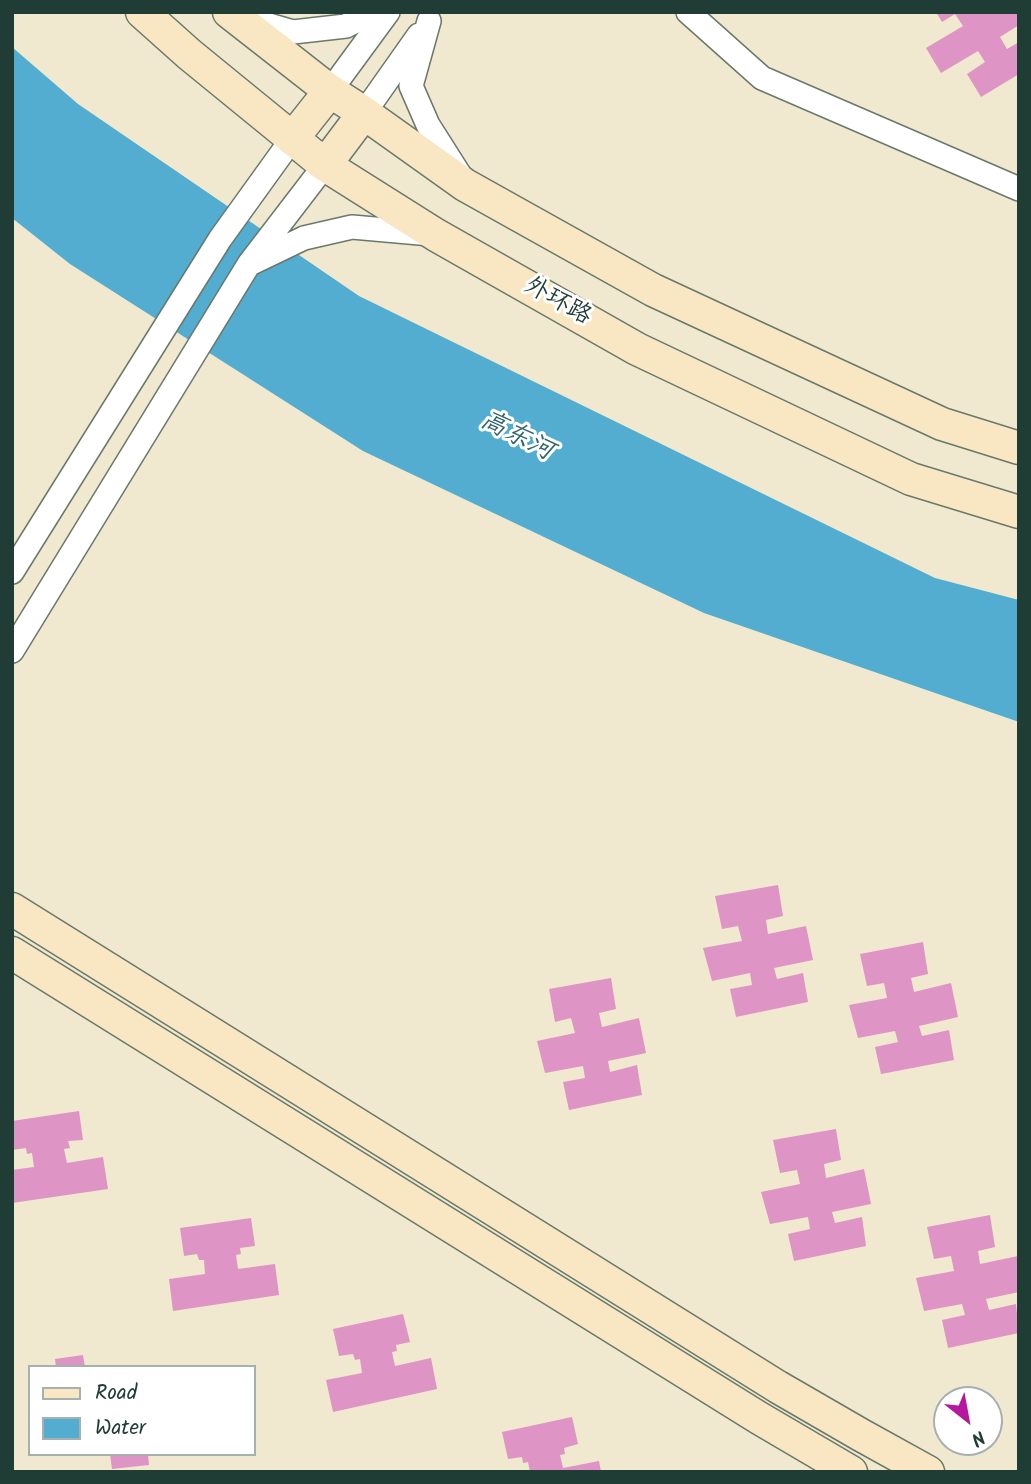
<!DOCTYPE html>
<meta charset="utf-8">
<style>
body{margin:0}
#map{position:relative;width:1031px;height:1484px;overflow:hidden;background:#f0e9cf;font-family:Kalam,sans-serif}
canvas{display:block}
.frame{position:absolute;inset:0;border:14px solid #1f3d34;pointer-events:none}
.legend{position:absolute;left:28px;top:1365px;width:228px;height:91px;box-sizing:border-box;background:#fff;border:2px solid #a5b1ae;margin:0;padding:9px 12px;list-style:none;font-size:21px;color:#1f3d34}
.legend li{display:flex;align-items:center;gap:14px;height:35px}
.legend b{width:35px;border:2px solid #a5b1ae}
.north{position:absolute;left:933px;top:1386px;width:70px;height:70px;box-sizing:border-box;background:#fff;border:2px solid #a5b1ae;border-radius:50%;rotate:149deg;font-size:19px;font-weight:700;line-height:28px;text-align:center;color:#1f3d34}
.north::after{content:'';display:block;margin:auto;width:24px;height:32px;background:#b5179e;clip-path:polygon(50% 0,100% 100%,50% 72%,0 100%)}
</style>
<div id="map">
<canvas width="1031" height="1484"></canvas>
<div class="frame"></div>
<ul class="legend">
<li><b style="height:9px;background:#f9e7c3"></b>Road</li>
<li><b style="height:19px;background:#52add0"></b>Water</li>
</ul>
<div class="north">N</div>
</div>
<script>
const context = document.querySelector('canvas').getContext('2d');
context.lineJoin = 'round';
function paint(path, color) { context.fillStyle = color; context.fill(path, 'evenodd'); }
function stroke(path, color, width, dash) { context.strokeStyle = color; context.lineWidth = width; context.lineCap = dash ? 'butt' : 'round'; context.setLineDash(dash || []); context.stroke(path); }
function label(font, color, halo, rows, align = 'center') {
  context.font = font + ' Kalam,"LXGW WenKai TC",sans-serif'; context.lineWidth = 6; context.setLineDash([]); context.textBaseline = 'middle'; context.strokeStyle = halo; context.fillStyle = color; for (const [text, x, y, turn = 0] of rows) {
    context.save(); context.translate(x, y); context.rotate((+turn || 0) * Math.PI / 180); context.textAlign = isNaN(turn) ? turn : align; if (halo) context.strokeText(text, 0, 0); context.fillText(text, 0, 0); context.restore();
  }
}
paint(new Path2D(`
 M12 47 78 104 359 296 935 578 1019 600V722L704 613 363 451 70 264 12 218Z`), '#52add0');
paint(new Path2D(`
 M936 12H1019V25L1000 37 1007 49 1019 42V74L981 97 967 74 985 62 978 51 941 73 926 48 963 26 955 14 942 22Z
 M778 885 783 916 766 920 768 934 806 926 813 960 774 968 777 979 803 973 808 1002 736 1017 730 989 752 985 750 973 712 981 703 948 742 941 738 926 722 929 715 896Z
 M923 942 928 974 911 978 914 992 951 983 958 1017 919 1026 922 1036 949 1030 954 1060 881 1074 875 1047 898 1042 895 1031 858 1038 849 1005 887 998 884 983 867 986 860 954Z
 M611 978 616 1009 599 1013 602 1027 639 1018 646 1053 608 1061 610 1072 637 1065 642 1095 569 1110 563 1082 585 1078 583 1066 545 1073 537 1041 575 1033 571 1018 555 1022 549 989Z
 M79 1111 83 1140 68 1141 70 1148 64 1149 67 1163 103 1157 108 1189 12 1203V1170L34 1167 32 1153 27 1154 26 1148 12 1150V1121Z
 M836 1129 841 1160 824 1164 826 1178 864 1169 871 1204 832 1212 835 1223 862 1217 866 1246 794 1261 788 1234 810 1229 808 1217 770 1224 761 1192 800 1184 797 1170 780 1173 773 1140Z
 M990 1215 995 1247 978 1251 980 1264 1018 1256 1019 1292 986 1299 989 1310 1016 1304 1019 1333 948 1348 942 1320 965 1315 962 1304 924 1311 916 1278 954 1271 951 1256 934 1259 927 1227Z
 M251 1218 255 1246 240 1248 241 1254 236 1255 238 1269 275 1264 279 1295 173 1311 169 1279 205 1274 204 1260H199L197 1254 184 1256 180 1228Z
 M403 1314 410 1342 396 1345 397 1351 392 1352 395 1366 431 1358 437 1389 333 1412 326 1380 362 1373 360 1359 355 1360 353 1354 339 1356 333 1329Z
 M83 1355 85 1367H56L55 1359Z
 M572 1417 578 1444 564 1448 565 1454 560 1455 563 1468 599 1461 601 1472H530L528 1462 523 1463 522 1457 508 1459 502 1432Z
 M110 1454H148L149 1465 112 1469Z`), '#de94c4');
const street = new Path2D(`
 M688 12 762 78 1019 189
 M245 18 293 32 346 26 372 12
 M429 21 411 86 428 125 461 177
 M330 91 388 12
 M364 113 419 35
 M252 263 304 238 352 227 431 234
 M12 572 220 239 292 139
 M12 651 249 264 325 165`);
const secondary = new Path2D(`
 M142 12 189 54 325 165 436 235 637 349 911 479 1019 512
 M229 12 330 91 364 113 465 185 653 290 942 424 1019 448
 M292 139 330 91
 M325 165 364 113
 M12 909 778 1387 861 1435 928 1472
 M12 953 759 1418 851 1472`);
stroke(street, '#68796a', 26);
stroke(secondary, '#68796a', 35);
stroke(street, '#fff', 23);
stroke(secondary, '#f9e7c3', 32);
label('24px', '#1f3d34', '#fff', [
 ["外环路",557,303,29]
]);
label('italic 26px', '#31646b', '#fff', [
 ["高东河",516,438,27]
]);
</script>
